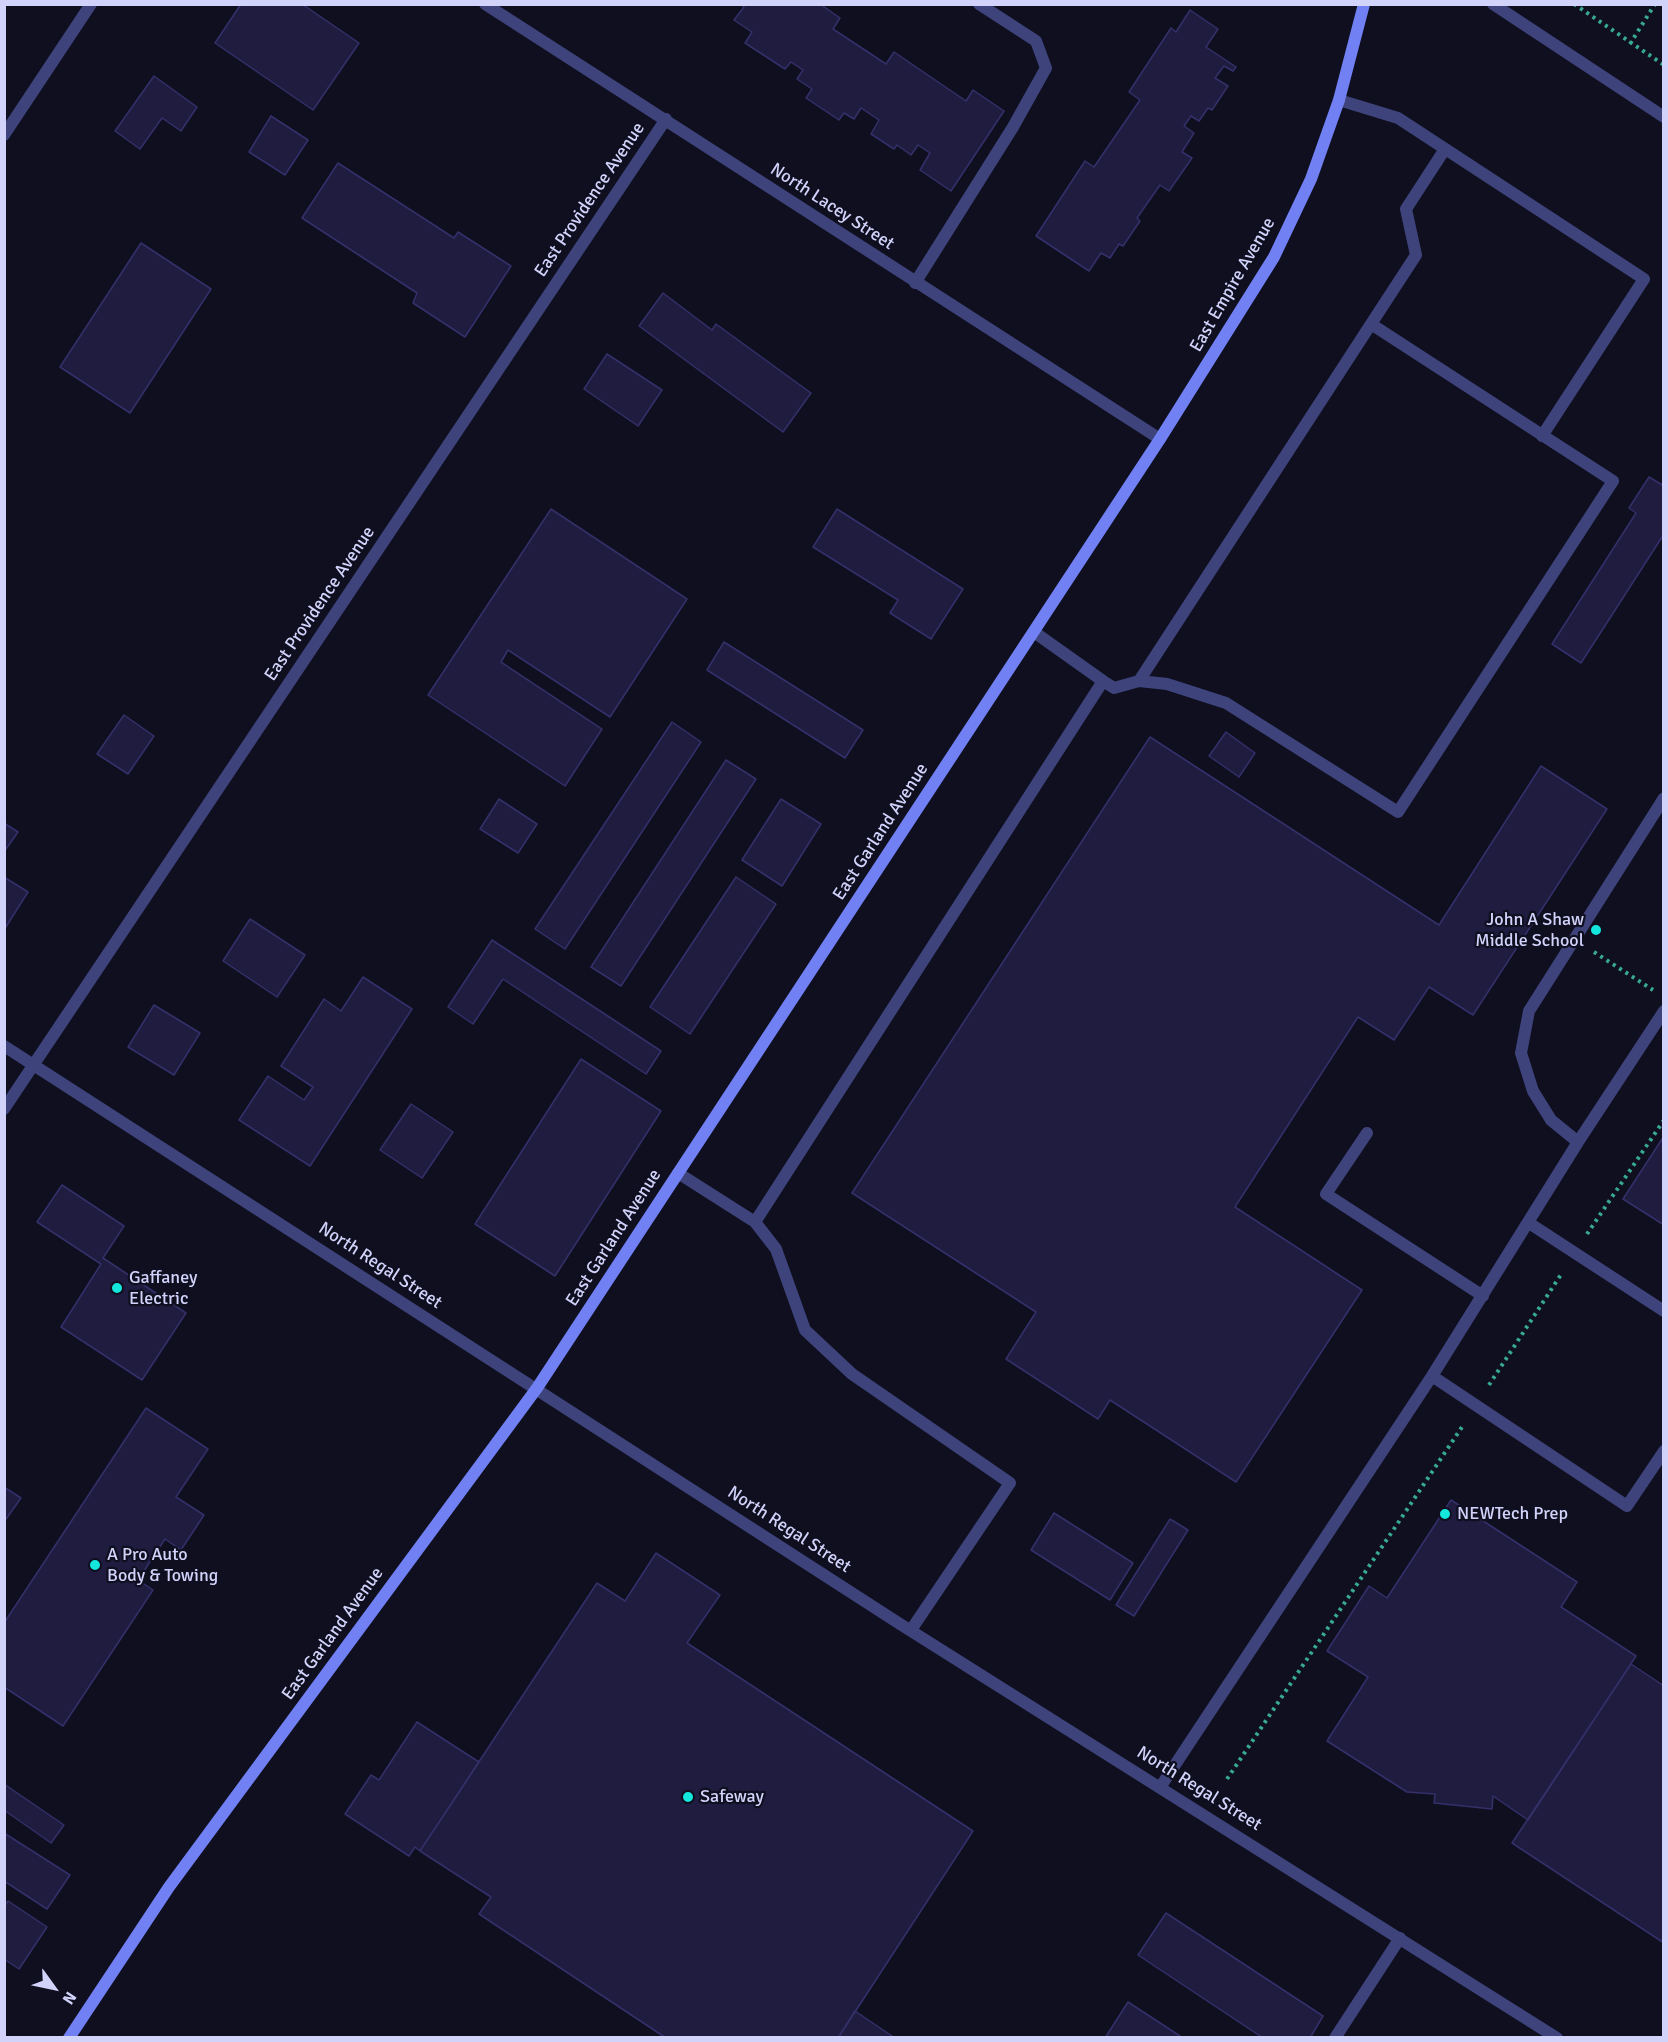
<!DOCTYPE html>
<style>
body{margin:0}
#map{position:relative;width:1668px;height:2042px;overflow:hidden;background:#0f0f20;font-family:Signika,sans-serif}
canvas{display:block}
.frame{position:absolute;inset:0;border:6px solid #d2d3fb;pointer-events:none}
.north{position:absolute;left:24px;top:1958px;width:60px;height:60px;-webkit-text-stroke:4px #0f0f20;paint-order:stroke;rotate:123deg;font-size:16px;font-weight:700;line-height:24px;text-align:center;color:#d2d3fb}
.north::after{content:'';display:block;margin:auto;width:21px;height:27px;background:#d2d3fb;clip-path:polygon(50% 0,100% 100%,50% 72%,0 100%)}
</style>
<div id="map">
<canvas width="1668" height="2042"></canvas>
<div class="frame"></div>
<div class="north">N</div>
</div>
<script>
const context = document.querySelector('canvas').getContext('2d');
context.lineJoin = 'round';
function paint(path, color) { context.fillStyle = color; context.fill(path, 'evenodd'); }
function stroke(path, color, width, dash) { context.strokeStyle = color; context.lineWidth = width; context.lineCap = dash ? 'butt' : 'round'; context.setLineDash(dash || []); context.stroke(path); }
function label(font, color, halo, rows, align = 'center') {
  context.font = font + ' Signika,sans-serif'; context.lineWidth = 4.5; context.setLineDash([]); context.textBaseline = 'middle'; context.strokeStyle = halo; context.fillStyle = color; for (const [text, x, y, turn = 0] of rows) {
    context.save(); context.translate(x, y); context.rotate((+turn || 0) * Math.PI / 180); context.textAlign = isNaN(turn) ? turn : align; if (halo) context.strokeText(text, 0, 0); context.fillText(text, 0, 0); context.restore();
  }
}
const building = new Path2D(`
 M241 4H302L359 43 313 110 215 43Z
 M740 4H820L840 18 833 29 886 64 894 52 966 101 973 90 1004 111 951 191 920 170 930 153 918 145 911 155 897 145 894 149 871 134 879 120 861 108 854 119 844 113 839 120 806 98 812 89 797 79 803 70 791 62 785 69 745 43 752 32 734 20 744 7Z
 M1190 10 1218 29 1206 47 1236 67 1233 71 1224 66 1215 78 1228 86 1212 110 1208 108 1199 121 1191 116 1184 126 1194 133 1182 152 1192 158 1169 191 1160 185 1137 218 1140 221 1123 246 1119 244 1110 258 1101 253 1089 271 1036 236 1085 161 1094 167 1140 100 1129 92 1171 28 1176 32Z
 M154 76 197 107 181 131 162 118 140 149 115 131Z
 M271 116 308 140 285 175 249 152Z
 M338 163 454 238 458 232 511 266 465 337 413 303 417 293 302 218Z
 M141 243 211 289 130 413 60 367Z
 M663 293 712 330 716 324 811 393 783 432 639 326Z
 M607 354 662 390 638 426 584 389Z
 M1649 477 1664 486V534L1581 663 1552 644 1636 513 1629 508Z
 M551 509 687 599 610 717 508 650 501 662 602 729 565 786 428 695Z
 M837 509 963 589 931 639 890 613 898 600 813 547Z
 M724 642 863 730 845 758 707 670Z
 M124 715 154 736 128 774 97 754Z
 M672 722 701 742 565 949 535 929Z
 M1226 732 1255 753 1239 777 1209 756Z
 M1150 737 1439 925 1541 766 1607 809 1473 1015 1429 987 1394 1040 1358 1017 1235 1207 1362 1290 1236 1482 1110 1400 1098 1419 1006 1359 1036 1312 852 1193Z
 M726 760 756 779 621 986 591 967Z
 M499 799 537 824 518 853 480 829Z
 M781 799 821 824 782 886 742 860Z
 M4 823 18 832 4 852Z
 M4 877 28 892 4 930Z
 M736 877 776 904 690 1034 650 1007Z
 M250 919 305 955 277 997 223 961Z
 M492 940 661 1051 646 1074 503 979 473 1024 448 1007Z
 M363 977 412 1009 310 1166 239 1120 268 1076 304 1100 313 1087 281 1066 324 999 341 1011Z
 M154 1005 200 1033 174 1075 128 1047Z
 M581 1059 661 1111 555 1276 475 1224Z
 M411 1104 453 1132 422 1178 380 1150Z
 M1664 1136V1225L1623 1199Z
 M62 1185 124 1226 103 1258 186 1313 142 1380 61 1327 101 1264 37 1222Z
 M146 1408 208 1449 176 1497 204 1515 181 1550 165 1539 138 1580 153 1590 63 1726 4 1687V1623Z
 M4 1487 21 1498 4 1522Z
 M1451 1500 1577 1582 1561 1607 1636 1656 1528 1820 1493 1796 1492 1809 1434 1803 1435 1794 1407 1792 1327 1741 1368 1677 1327 1651 1369 1586 1387 1598Z
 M1054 1513 1133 1563 1110 1600 1031 1550Z
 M1170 1519 1188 1530 1134 1616 1116 1605Z
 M656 1553 720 1595 687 1643 973 1831 838 2038H666L479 1914 491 1897 420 1851 597 1583 625 1601Z
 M1631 1664 1664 1686V1943L1512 1843Z
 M417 1722 479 1762 420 1851 415 1847 409 1856 345 1814 371 1775 379 1780Z
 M4 1784 64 1825 51 1843 4 1810Z
 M4 1833 70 1875 47 1909 4 1881Z
 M8 1901 47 1927 19 1969 4 1959V1907Z
 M1166 1913 1323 2016 1310 2038H1263L1138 1955Z
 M1128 2002 1180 2036 1179 2038H1105Z
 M855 2011 895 2038H838Z`);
paint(building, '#1f1c40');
stroke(building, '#34306a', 1.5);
stroke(new Path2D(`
 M1574 4 1664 65
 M1630 44 1655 4
 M1594 952 1653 990
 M1587 1234 1664 1120
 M1489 1385 1562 1273
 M1227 1779 1464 1424`), '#38a992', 4, [3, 4.5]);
stroke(new Path2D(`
 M1493 4 1664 117
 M1339 100 1398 118 1644 279 1542 436
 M1371 324 1416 255 1406 209 1445 149
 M1103 681 1114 688 1139 681 1167 684 1226 703 1398 812 1613 481 1371 324 1139 681
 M1664 798 1529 1011 1521 1053 1533 1091 1551 1120 1578 1142 1664 1011
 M1367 1133 1326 1194 1483 1296
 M678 1173 755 1222 1103 681 1034 632
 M755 1222 776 1249 805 1330 852 1374 1010 1483 911 1630
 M1529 1223 1664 1311
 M1432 1376 1627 1506 1664 1451
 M1161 1786 1432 1376 1578 1142
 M1335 2038 1400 1938`), '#3e447b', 12);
stroke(new Path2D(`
 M485 4 1160 439
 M4 135 91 4
 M915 283 1013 127 1046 68 1036 41 979 4
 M4 1046 900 1624 1557 2038
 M4 1109 666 119`), '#3e447b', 12);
stroke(new Path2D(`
 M69 2038 169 1887 537 1388 1160 439 1274 257 1311 179 1339 100 1364 4`), '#7180f3', 12);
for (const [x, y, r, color] of [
 [1596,930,6,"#13e6dd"],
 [117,1288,6,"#13e6dd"],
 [1445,1514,6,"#13e6dd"],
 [95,1565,6,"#13e6dd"],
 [688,1797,6,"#13e6dd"]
]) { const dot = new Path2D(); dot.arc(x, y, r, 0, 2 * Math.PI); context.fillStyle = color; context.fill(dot); stroke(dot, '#0f0f20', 2); }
label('18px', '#d2d3fb', '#0f0f20', [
 ["East Providence Avenue",590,200,-56],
 ["North Lacey Street",832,207,33],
 ["East Empire Avenue",1233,285,-60],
 ["East Providence Avenue",320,604,-56],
 ["East Garland Avenue",881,832,-57],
 ["East Garland Avenue",614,1238,-57],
 ["North Regal Street",380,1266,33],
 ["North Regal Street",789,1530,33],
 ["East Garland Avenue",333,1634,-54],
 ["North Regal Street",1199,1789,32]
]);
label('18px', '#d2d3fb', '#0f0f20', [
 ["John A Shaw",1584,920,"right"],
 ["Middle School",1584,941,"right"],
 ["Gaffaney",129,1278],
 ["Electric",129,1299],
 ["NEWTech Prep",1457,1514],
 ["A Pro Auto",107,1555],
 ["Body & Towing",107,1576],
 ["Safeway",700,1797]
], 'left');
</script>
